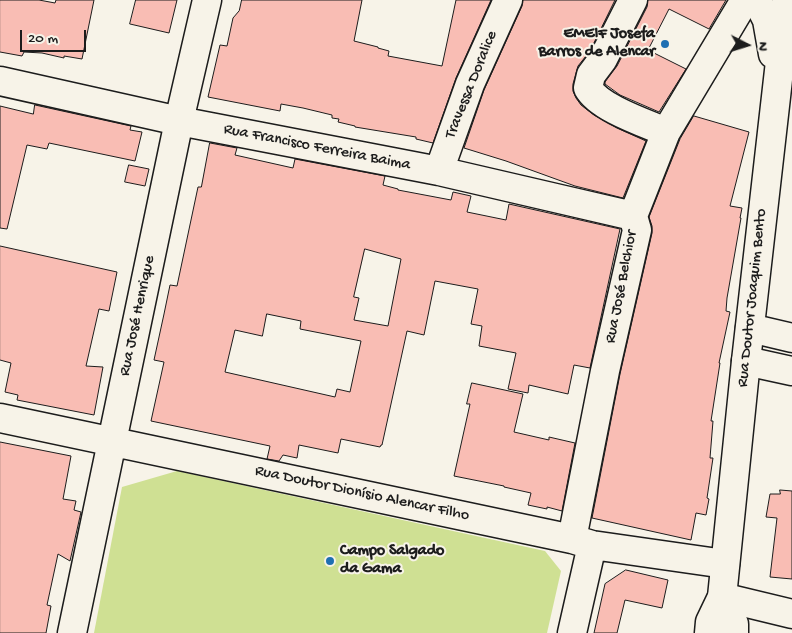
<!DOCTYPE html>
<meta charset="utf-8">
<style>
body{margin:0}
#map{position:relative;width:792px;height:633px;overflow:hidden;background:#f7f3e8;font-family:"Gochi Hand",sans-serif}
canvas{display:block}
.north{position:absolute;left:722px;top:20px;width:50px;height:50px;-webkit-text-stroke:4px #f7f3e8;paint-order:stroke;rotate:95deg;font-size:14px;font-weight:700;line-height:20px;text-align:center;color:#1c1c1c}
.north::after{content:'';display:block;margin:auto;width:18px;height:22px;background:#1c1c1c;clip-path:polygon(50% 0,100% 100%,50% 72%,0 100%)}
.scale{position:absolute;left:20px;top:30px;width:66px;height:22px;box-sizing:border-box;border:2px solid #1c1c1c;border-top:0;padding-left:6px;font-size:15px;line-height:18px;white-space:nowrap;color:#1c1c1c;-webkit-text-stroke:4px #f7f3e8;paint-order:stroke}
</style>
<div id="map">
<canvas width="792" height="633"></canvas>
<div class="north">N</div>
<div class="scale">20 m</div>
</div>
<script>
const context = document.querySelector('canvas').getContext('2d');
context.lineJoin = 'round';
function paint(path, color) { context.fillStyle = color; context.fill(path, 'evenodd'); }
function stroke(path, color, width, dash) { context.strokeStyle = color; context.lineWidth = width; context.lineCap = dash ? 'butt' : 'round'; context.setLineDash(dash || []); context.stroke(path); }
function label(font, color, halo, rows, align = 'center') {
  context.font = font + ' "Gochi Hand",sans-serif'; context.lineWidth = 4; context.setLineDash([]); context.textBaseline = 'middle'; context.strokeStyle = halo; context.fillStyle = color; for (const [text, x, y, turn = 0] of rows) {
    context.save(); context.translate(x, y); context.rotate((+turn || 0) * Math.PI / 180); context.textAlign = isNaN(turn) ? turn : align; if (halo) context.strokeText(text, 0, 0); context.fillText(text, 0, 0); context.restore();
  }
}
paint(new Path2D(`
 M177 471 545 551 561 571 547 633H94L122 487Z`), '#cfe093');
const building = new Path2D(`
 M0 0H39L55 3 56 0H94L82 59 64 56V58L42 53 24 52 22 56 0 52Z
 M136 0H177L169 33 130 24Z
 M242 0H362L354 41 378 47V48L389 51 388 56 442 66 456 0H491L456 78 433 143 416 139V137L355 127V126L338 122 339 119 332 118V115L303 108 281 104 280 111 208 97 220 45 227 46 233 18 239 11Z
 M523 0H615L590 51 578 66 573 84V91L576 98 581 105 594 115 617 128 646 141 623 198 575 186 506 161 464 148 484 90 522 6Z
 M648 0H726L709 29 669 9 648 50 686 69 659 112 620 95 605 84V82L617 66 647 7Z
 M35 105 131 126 130 130 142 132 135 161 49 143 47 149 27 145 7 229 0 228V106L33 114Z
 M694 116 749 132 730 206 742 208 740 218H741L727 298 726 311 730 312 719 363H720L711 421H713L710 458H713L707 498 709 499 706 515 696 513 691 540 592 518 620 374 652 233V226L649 217 680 139Z
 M210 143 237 148 235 155 293 168 295 159 385 176 383 185 398 189V190L451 200 453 192 471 196 467 212 506 220 509 204 620 229 590 368 574 365 568 394 529 385 528 393 508 389 516 353 479 346 482 326 471 324 478 289 435 281 424 335 407 331 382 445H381L380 447 341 439 338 453 299 445 297 458 283 455 279 461 267 459 270 446 151 421 164 362 154 360 164 314 170 285 177 286 198 187H201ZM365 249 401 259 388 326 354 320 359 298 354 297ZM267 314 301 321 300 329 361 341 350 392 337 389 335 397 225 372 235 330 262 336Z
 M129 165 149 169 145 186 125 182Z
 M0 246 117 272 109 311 99 309 86 366 103 367 94 415 17 400 18 395 5 392 11 363 0 360Z
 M472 383 523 394 514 432 549 440V437L575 443 562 511 547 507V509L528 505 531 493 504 487V486L454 476 470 404H467Z
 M0 442 71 456 63 499 76 501 74 510 81 512 70 561 58 554 47 605 51 606 46 633H0Z
 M780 490 792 491V579L770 577 777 518 766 517 770 494H780Z
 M626 570 668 580 662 608 625 600 617 633H594L605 584Z`);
paint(building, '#f9bdb4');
stroke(building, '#1c1c1c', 1);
const minor = new Path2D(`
 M633 0 603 59 591 75 588 88C599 108 645 123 666 132
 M0 81 179 121 439 171 633 216
 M439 171 470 84 508 0
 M750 328 792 338
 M746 361 792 371
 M0 418 572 539 592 545 725 564
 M572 539 605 371 637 230 633 216 666 132 745 0
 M722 597 792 614
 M72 633 179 121 207 0
 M572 633 592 545`);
const major = new Path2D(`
 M757 0 767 20 773 54
 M722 597 734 624V633
 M709 633 710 622 722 597 746 361 787 0`);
stroke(minor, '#1c1c1c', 31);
stroke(major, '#1c1c1c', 31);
stroke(minor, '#f7f3e8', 28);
stroke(major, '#f7f3e8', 28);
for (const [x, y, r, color] of [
 [665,44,5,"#1f6fb2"],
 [330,561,5,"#1f6fb2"]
]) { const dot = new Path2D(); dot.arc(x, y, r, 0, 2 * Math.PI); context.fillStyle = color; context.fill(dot); stroke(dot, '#f7f3e8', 2); }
label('bold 16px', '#1c1c1c', '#f7f3e8', [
 ["EMEIF Josefa",655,35],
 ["Barros de Alencar",655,53],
 ["Campo Salgado",340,552,"left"],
 ["da Gama",340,570,"left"]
], 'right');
label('16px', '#1c1c1c', '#f7f3e8', [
 ["Travessa Doralice",472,85,-68],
 ["Rua Francisco Ferreira Baima",317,148,11],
 ["Rua José Belchior",622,287,-79],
 ["Rua Doutor Joaquim Bento",753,298,-84],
 ["Rua José Henrique",138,316,-78],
 ["Rua Doutor Dionísio Alencar Filho",362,494,12]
]);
</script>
